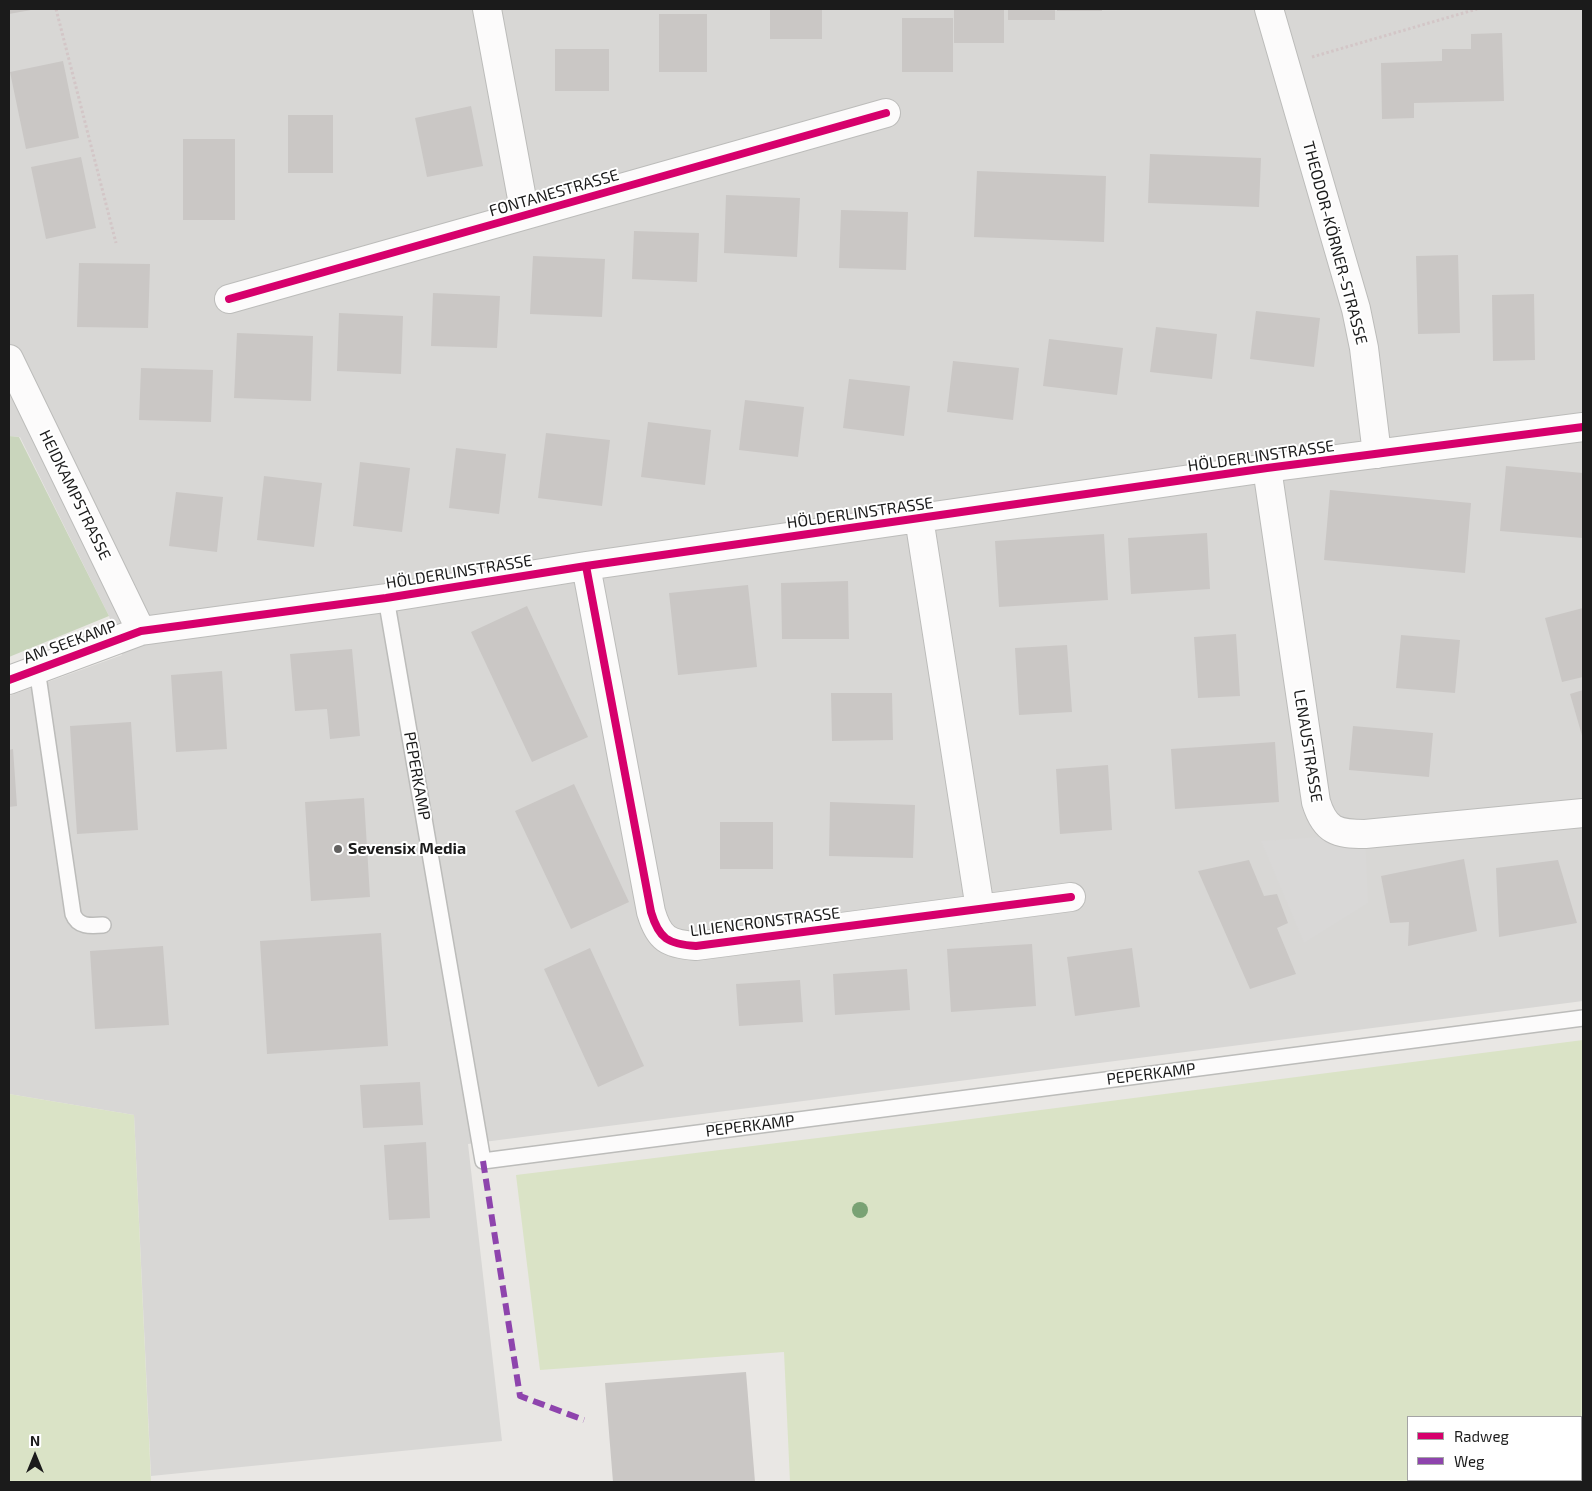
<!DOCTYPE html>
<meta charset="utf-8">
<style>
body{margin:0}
#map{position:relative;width:1592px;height:1491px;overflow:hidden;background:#e9e7e4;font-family:"Exo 2",sans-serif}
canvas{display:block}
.frame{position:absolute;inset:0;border:10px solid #1b1b1b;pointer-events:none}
.legend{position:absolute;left:1407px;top:1416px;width:175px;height:65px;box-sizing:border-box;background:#fff;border:1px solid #a4a4a4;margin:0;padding:6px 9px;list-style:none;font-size:15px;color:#1b1b1b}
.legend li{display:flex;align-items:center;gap:10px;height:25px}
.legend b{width:25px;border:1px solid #a4a4a4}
.north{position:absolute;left:10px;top:1431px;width:50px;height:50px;-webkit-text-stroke:4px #fff;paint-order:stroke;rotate:0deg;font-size:14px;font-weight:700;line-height:20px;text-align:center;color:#1b1b1b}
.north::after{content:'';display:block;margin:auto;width:18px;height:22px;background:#1b1b1b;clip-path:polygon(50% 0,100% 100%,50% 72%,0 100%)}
</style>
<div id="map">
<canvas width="1592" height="1491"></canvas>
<div class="frame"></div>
<ul class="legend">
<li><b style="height:6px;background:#d6006c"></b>Radweg</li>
<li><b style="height:6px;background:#8e44ad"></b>Weg</li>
</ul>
<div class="north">N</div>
</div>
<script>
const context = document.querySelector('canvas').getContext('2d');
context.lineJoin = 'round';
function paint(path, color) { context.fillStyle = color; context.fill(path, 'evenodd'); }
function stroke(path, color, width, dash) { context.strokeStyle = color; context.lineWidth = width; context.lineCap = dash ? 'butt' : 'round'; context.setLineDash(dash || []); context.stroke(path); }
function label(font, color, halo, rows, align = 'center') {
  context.font = font + ' "Exo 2",sans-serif'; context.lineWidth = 4; context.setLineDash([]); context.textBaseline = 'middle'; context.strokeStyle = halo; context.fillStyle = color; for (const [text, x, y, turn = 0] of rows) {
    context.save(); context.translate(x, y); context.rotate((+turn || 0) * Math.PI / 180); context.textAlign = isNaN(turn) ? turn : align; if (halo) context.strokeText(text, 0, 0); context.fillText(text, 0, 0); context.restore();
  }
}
paint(new Path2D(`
 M9 9H1583V1001L468 1144 502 1441 151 1476 134 1115 9 1094V696L122 655 109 616 20 437 9 436Z`), '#d8d7d5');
paint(new Path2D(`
 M1583 1040V1482H790L784 1352 540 1370 516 1175 940 1123ZM1408 1417H1581V1480H1408Z
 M9 1094 134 1115 151 1482H9Z`), '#dae3c6');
paint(new Path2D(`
 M9 436 19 437 109 616 9 657Z`), '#c9d5bc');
paint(new Path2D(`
 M1365 834 1368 903 1304 943 1261 841Z`), '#d9d8d7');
paint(new Path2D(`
 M9 9H31V10L9 14Z
 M770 9H822V39H770Z
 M954 9H1004V43H954Z
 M1008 9H1055V20H1008Z
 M1057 9H1102V11H1057Z
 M659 14H707V72H659Z
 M902 18H953V72H902Z
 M1502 33 1504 101 1414 103V118L1382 119 1381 63 1442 61V49H1471V34Z
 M555 49H609V91H555Z
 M63 61 79 138 26 149 10 72Z
 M471 106 483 166 427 177 415 118Z
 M288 115H333V173H288Z
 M183 139H235V220H183Z
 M1150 154 1261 158 1259 207 1148 203Z
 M81 157 96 228 46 239 31 167Z
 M977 171 1106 176 1104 242 974 237Z
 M726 195 800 198 797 257 724 253Z
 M841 210 908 212 906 270 839 268Z
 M634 231 699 233 697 282 632 279Z
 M1458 255 1460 333 1418 334 1416 256Z
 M533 256 605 259 602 317 530 314Z
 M79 263 150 264 148 328 77 327Z
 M433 293 500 296 497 348 431 346Z
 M1534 294 1535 360 1493 361 1492 295Z
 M1256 311 1320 318 1314 367 1250 359Z
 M339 313 403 316 401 374 337 371Z
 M1156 327 1217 334 1212 379 1150 372Z
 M237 333 313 336 311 401 234 398Z
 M1049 339 1123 348 1117 395 1043 386Z
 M953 361 1019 368 1013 420 947 412Z
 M141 368 213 370 211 422 139 420Z
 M849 379 910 386 904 436 843 428Z
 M745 400 804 407 798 457 739 450Z
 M648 422 711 430 705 485 641 477Z
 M546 433 610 440 602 506 538 498Z
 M456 448 506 454 499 514 449 508Z
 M360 462 410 468 402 532 353 526Z
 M1506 466 1583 473V538L1500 531Z
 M264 476 322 483 314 547 257 540Z
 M1330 490 1471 503 1465 573 1324 560Z
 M176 492 223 497 217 552 169 546Z
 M1207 533 1210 589 1131 594 1128 538Z
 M1104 534 1108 600 999 607 995 541Z
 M848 581 849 639H782L781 583Z
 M748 585 757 667 678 675 669 593Z
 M527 606 588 737 532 762 471 632Z
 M1583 608V677L1562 682 1545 618Z
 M1236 634 1240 696 1198 698 1194 637Z
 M1401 635 1460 640 1455 693 1396 688Z
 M1067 645 1072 712 1019 715 1015 648Z
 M352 649 360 736 330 739 327 709 295 711 290 654Z
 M222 671 227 749 176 752 171 675Z
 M1583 690V739L1570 694Z
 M831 693H892L893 740 832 741Z
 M131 722 138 830 77 834 70 726Z
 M1353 726 1433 733 1429 777 1349 770Z
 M1275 742 1279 802 1175 809 1171 749Z
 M13 749 17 806 9 807V750Z
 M1108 765 1112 830 1060 834 1056 769Z
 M574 784 629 902 571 929 515 811Z
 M364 798 370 897 311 901 305 802Z
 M830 802 915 805 913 858 829 856Z
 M720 822H773V869H720Z
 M1464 859 1477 931 1408 946 1409 922 1390 923 1381 876Z
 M1249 860 1264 896 1277 894 1288 923 1277 928 1296 974 1250 989 1198 871Z
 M1558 860 1577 923 1499 937 1496 868Z
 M381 933 388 1046 267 1054 260 941Z
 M1032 944 1036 1006 951 1012 947 949Z
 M163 946 169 1025 95 1029 90 951Z
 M590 948 644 1066 598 1087 544 969Z
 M1132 948 1140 1007 1075 1016 1067 957Z
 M907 969 910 1010 835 1015 833 974Z
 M800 980 803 1022 739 1026 736 984Z
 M420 1082 423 1125 363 1128 360 1085Z
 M426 1142 430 1218 389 1220 384 1145Z
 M746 1372 755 1482H613L605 1383Z`), '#cac7c5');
const service = new Path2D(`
 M386 598 483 1161 1583 1018
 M37 669 73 914C78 927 90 926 103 925`);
const minor = new Path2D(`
 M487 9 525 215
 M1269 9 1356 309 1364 348 1377 454
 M229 299 886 113
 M9 359 141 631
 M1267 468 1316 802C1325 831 1337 834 1365 834L1583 813
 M919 518 980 909
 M586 566 651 912C659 939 668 944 696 946L1071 897
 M9 680 141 631 386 598 586 566 1267 468 1583 427`);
stroke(service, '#bcbcba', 18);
stroke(minor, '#bcbcba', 30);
stroke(new Path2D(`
 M56 9 116 243
 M1312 57 1477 9`), '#d3c6c7', 3, [2.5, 2.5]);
stroke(service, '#fcfbfb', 15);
stroke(minor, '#fcfbfb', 28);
stroke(new Path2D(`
 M483 1161 520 1396 584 1420`), '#8e44ad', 6, [12, 6]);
stroke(new Path2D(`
 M229 299 886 113
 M586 566 651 912C659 939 668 944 696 946L1071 897
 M9 680 141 631 386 598 586 566 1267 468 1583 427`), '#d6006c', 8);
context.fillStyle = '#79a274';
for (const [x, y] of [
 [860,1210]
]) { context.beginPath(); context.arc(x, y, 8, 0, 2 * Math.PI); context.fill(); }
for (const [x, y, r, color] of [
 [338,849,5,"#636261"]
]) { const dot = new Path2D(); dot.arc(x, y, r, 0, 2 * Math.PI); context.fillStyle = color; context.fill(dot); stroke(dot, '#fff', 2); }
label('16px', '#1b1b1b', '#fff', [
 ["FONTANESTRASSE",554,193,-16],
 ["THEODOR-KÖRNER-STRASSE",1335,243,75],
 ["HÖLDERLINSTRASSE",1261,456,-8],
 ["HEIDKAMPSTRASSE",75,495,64],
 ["HÖLDERLINSTRASSE",860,513,-8],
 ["HÖLDERLINSTRASSE",459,572,-9],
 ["AM SEEKAMP",70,642,-20],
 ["LENAUSTRASSE",1308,746,81],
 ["PEPERKAMP",417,776,80],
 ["LILIENCRONSTRASSE",765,922,-7],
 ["PEPERKAMP",1151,1074,-7],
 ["PEPERKAMP",750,1126,-7]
]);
label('bold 16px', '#1b1b1b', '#fff', [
 ["Sevensix Media",348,849]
], 'left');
</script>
